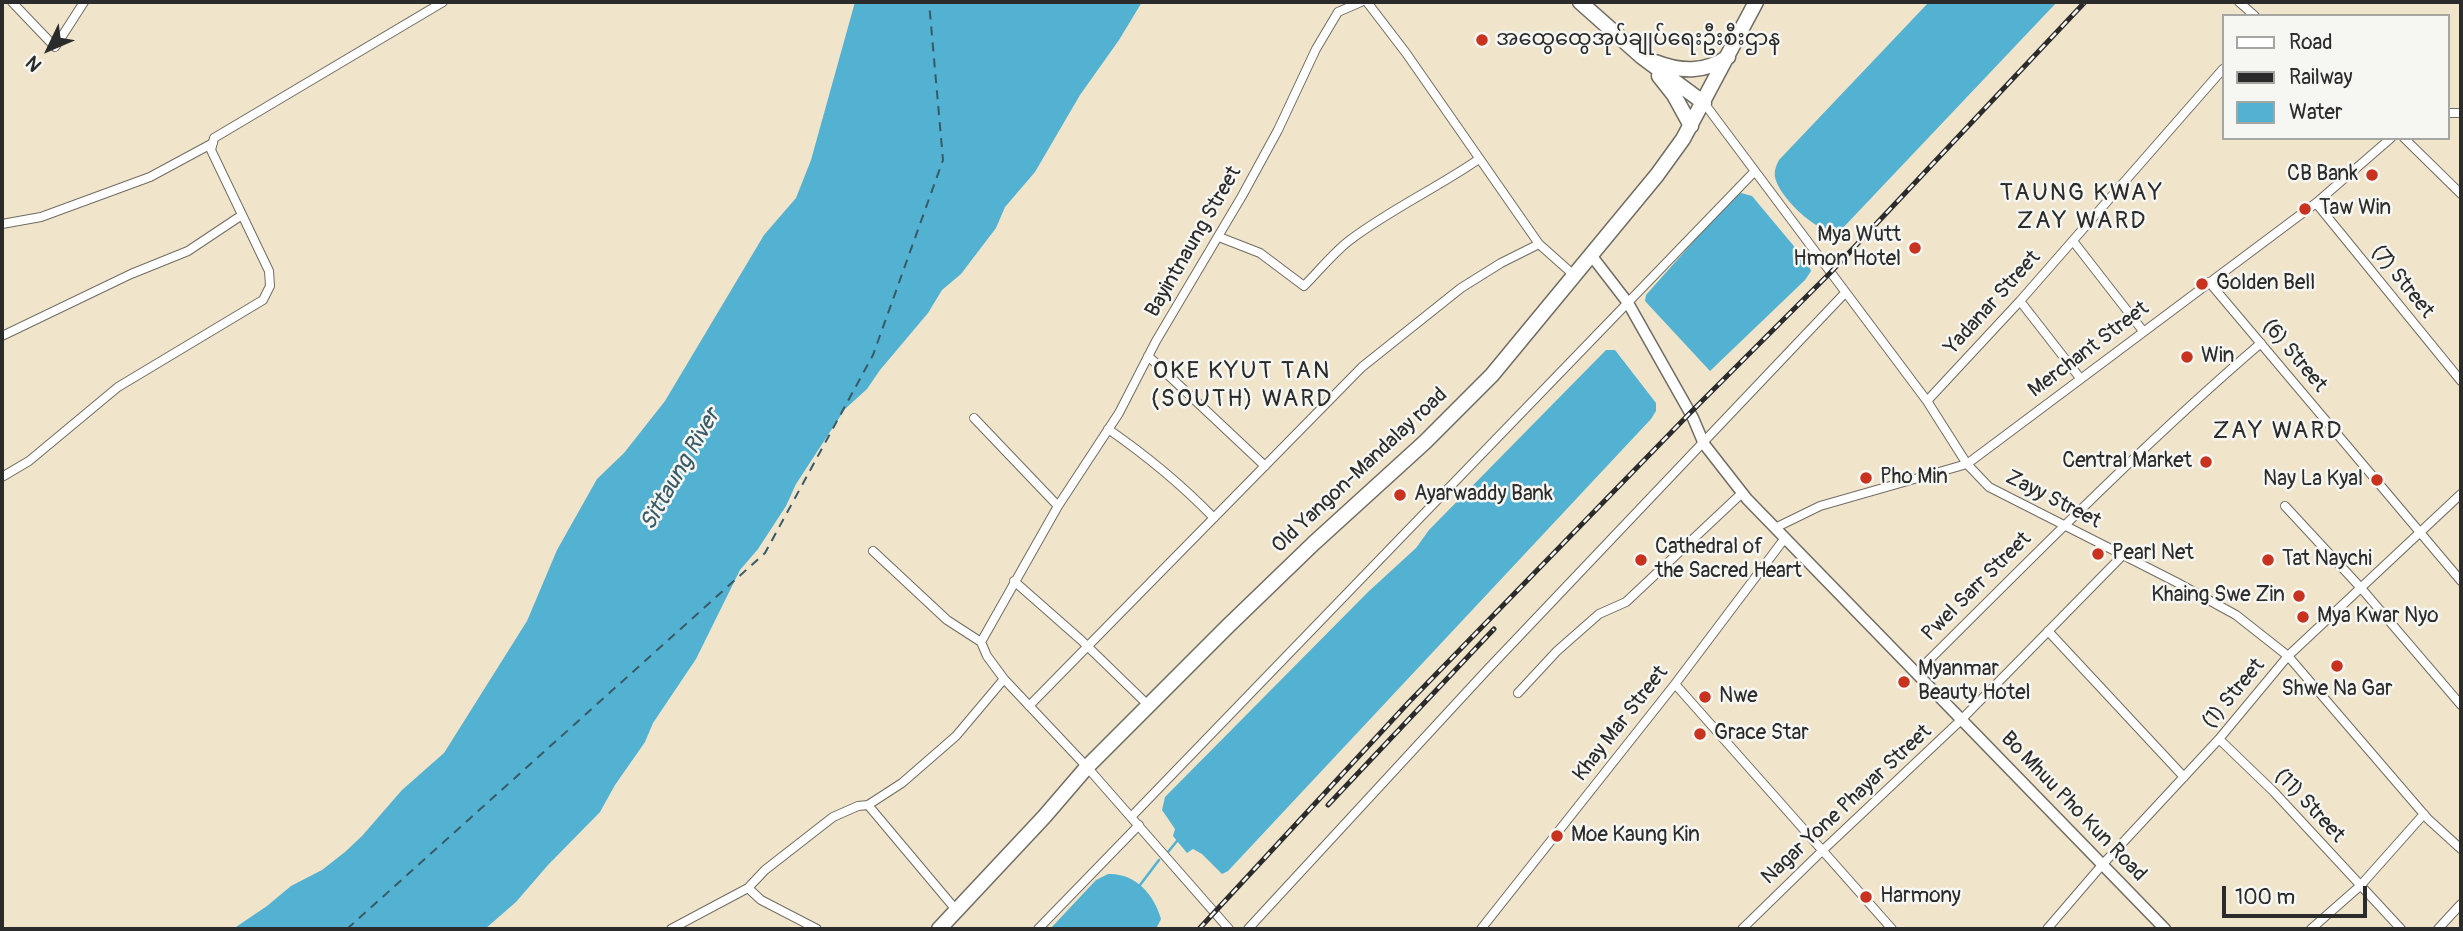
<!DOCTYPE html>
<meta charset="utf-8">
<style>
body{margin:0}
#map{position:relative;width:2463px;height:931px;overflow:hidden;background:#f0e4cb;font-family:Pangolin,sans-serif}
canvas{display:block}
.frame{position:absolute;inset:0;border:4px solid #2b2b2b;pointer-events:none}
.legend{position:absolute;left:2222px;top:14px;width:228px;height:126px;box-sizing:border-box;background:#f6f6f2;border:2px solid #a5a5a2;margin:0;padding:9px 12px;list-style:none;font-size:21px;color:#2b2b2b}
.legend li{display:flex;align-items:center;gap:14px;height:35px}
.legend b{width:35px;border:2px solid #a5a5a2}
.north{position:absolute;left:14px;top:14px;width:70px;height:70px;-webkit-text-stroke:5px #f6f6f2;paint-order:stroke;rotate:226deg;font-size:19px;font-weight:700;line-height:28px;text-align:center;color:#2b2b2b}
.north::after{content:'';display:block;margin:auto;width:24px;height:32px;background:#2b2b2b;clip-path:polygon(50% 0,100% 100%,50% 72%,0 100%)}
.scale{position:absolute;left:2222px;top:886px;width:145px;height:32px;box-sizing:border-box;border:4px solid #2b2b2b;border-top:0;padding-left:9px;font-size:21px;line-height:24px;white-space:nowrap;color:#2b2b2b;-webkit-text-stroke:5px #f6f6f2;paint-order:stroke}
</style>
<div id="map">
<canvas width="2463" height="931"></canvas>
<div class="frame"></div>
<ul class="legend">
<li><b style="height:9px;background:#fff"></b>Road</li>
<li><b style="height:9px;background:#2b2b2b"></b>Railway</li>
<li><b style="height:19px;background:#53b1d1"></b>Water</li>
</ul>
<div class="north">N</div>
<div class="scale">100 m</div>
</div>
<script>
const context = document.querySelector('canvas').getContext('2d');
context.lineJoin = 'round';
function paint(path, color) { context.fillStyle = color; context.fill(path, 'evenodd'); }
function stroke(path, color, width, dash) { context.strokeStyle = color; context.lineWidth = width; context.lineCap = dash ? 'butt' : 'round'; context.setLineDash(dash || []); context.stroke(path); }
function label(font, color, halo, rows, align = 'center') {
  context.font = font + ' Pangolin,"Noto Sans Myanmar",sans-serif'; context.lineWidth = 5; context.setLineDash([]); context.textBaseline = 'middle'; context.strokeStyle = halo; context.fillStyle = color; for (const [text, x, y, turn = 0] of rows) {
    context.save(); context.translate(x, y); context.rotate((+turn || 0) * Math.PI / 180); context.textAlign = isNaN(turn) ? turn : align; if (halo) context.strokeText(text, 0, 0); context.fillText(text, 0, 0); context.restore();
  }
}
paint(new Path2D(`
 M855 2H1142L1119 40 1080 95 1035 172 1005 207 996 228 961 274 942 290 928 313 880 370 867 389 845 409 796 484 786 506 758 549 740 570 696 659 653 723 645 742 615 785 600 812 548 865 516 902 485 929H233L267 906 291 886 322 870 345 852 362 836 402 790 444 753 527 621 557 550 597 479 624 453 665 401 764 235 796 198 811 160Z
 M1929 2H2057L1839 232C1819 236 1778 196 1775 177 1774 171 1776 166 1779 160Z
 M1741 193 1752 196 1808 263 1811 271 1805 280 1710 371 1645 301 1646 295 1732 198Z
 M1606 350H1615L1656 403V411L1651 419 1228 871 1222 874 1202 854 1193 849 1187 853 1173 836 1175 829 1162 810 1165 797 1368 592 1416 548 1429 530Z
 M1108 874C1135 873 1154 894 1161 919L1156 929H1050L1096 880Z`), '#53b1d1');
stroke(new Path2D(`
 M1168 852 1177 841
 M1140 885 1159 860`), '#53b1d1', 2.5);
stroke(new Path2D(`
 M347 929 765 553 873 355 943 160 929 2`), '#395a65', 2, [9, 7]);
const street = new Path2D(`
 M12 2 55 47 84 2
 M1367 2 1406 53 1539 244 1575 276
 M2239 2 2255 16
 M1704 103 1927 401 1967 464 1989 487 2176 582 2236 615 2288 656 2428 819 2461 849
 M2447 113H2461
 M2404 138 2461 194
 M2316 203 2461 381
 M2 224 41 217 150 177 213 143
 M1219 237 1260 253 1304 286C1319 271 1333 253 1350 240 1391 209 1437 188 1479 159
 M2073 241 2143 331
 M2209 282 2461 581
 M2020 301 2080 378
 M2 336 131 274 188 251 242 215
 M1148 356 1265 466
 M1927 401 2020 301 2223 69
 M974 418 1058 506
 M1108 429C1147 456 1181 484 1214 518
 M2 477 29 461 118 387 263 300 270 286 269 271 211 150 214 138 443 2
 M2285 506 2361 588 2461 705
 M1775 528 1820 506 1967 464 2316 203 2391 138
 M873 551 947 620 981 642 987 656 1004 679 1087 767 1229 929
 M1014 581 1081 640 1149 706
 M2048 631 2184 777
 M981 642 1058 506 1119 413 1156 341 1242 196 1278 130 1316 49 1338 12 1361 2
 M1916 673C2029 561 2140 447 2261 343
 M1675 684 1892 929
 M1518 693 1557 651 1599 614 1626 602 1742 493
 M1029 706 1362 367 1461 288 1501 263 1539 244
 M2219 739 2274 792 2401 929
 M868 805 957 911
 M1131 817 1754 172
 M748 888 761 900 817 929
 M671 929 748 888 765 870 833 817 858 806 868 805 902 783 956 736 1004 679
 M1038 929 1139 825
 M1248 929 1487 670 1845 293
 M1481 929 1675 684 1785 538
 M1742 929 1822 851 1961 720 2123 555
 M2047 929 2102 865 2219 739 2288 656 2461 494
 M2311 929 2360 886 2424 814
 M2438 929 2461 904`);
const secondary = new Path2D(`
 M1591 255 1628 303 1693 418 1704 444 1747 499 2165 929`);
const highway = new Path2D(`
 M1580 2 1642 57 1704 103
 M1655 62C1681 72 1704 73 1728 57
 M1659 76 1674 95 1691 126
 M939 929 1044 817 1087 767 1228 626 1314 543 1425 442 1492 375 1657 175 1683 139 1756 2`);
stroke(street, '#706c63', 10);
stroke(secondary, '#706c63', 13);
stroke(highway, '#706c63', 17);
stroke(street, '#fff', 8);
stroke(secondary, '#fff', 10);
stroke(highway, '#fff', 14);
const rail = new Path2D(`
 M1328 805 1494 629
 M1199 929 1409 702 1690 413 1830 273 2085 2`);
stroke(rail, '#2b2b2b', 5);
stroke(rail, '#f6f6f2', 2.5, [8]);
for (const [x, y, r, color] of [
 [1482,40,7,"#c8321e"],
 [2372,175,7,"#c8321e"],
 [2305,209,7,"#c8321e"],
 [1915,248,7,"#c8321e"],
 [2202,284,7,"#c8321e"],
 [2187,357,7,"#c8321e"],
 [2206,462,7,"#c8321e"],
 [1866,478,7,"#c8321e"],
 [2377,480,7,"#c8321e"],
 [1400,495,7,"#c8321e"],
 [2098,554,7,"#c8321e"],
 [1641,560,7,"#c8321e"],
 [2268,560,7,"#c8321e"],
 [2299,596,7,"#c8321e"],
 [2303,617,7,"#c8321e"],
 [2337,666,7,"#c8321e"],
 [1904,682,7,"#c8321e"],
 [1705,697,7,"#c8321e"],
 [1700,734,7,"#c8321e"],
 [1557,836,7,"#c8321e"],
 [1866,897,7,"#c8321e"]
]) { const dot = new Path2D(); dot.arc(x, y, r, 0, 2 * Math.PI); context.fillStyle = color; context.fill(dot); stroke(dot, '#f6f6f2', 2.5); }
label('21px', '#2b2b2b', '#f6f6f2', [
 ["အထွေထွေအုပ်ချုပ်ရေးဦးစီးဌာန",1496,40],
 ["CB Bank",2358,175,"right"],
 ["Taw Win",2319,209],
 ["Mya Wutt",1901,236,"right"],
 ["Hmon Hotel",1901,260,"right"],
 ["Golden Bell",2216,284],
 ["Win",2201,357],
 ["Central Market",2192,462,"right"],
 ["Pho Min",1880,478],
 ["Nay La Kyal",2363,480,"right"],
 ["Ayarwaddy Bank",1414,495],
 ["Cathedral of",1655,548],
 ["the Sacred Heart",1655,572],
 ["Pearl Net",2112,554],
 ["Tat Naychi",2282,560],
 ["Khaing Swe Zin",2285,596,"right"],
 ["Mya Kwar Nyo",2317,617],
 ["Myanmar",1918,670],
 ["Beauty Hotel",1918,694],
 ["Shwe Na Gar",2337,690,"center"],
 ["Nwe",1719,697],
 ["Grace Star",1714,734],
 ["Moe Kaung Kin",1571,836],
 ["Harmony",1880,897]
], 'left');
label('21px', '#2b2b2b', '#f6f6f2', [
 ["Bayintnaung Street",1194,242,-60],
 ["(7) Street",2402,282,51],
 ["Yadanar Street",1993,303,-48],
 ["Merchant Street",2089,350,-37],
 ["(6) Street",2294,356,50],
 ["Old Yangon-Mandalay road",1360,471,-43],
 ["Zayy Street",2053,500,27],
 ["Pwel Sarr Street",1977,587,-45],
 ["(1) Street",2234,694,-50],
 ["Khay Mar Street",1621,724,-52],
 ["Nagar Yone Phayar Street",1847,805,-43],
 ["(11) Street",2309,806,47],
 ["Bo Mhuu Pho Kun Road",2073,807,46]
]);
label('italic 23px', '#395a65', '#f6f6f2', [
 ["Sittaung River",681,470,-60]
]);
context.letterSpacing = '2px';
label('24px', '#2b2b2b', '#f6f6f2', [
 ["TAUNG KWAY",2082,194],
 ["ZAY WARD",2082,222],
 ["OKE KYUT TAN",1242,372],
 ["(SOUTH) WARD",1242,400],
 ["ZAY WARD",2278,432]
]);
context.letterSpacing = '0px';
</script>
